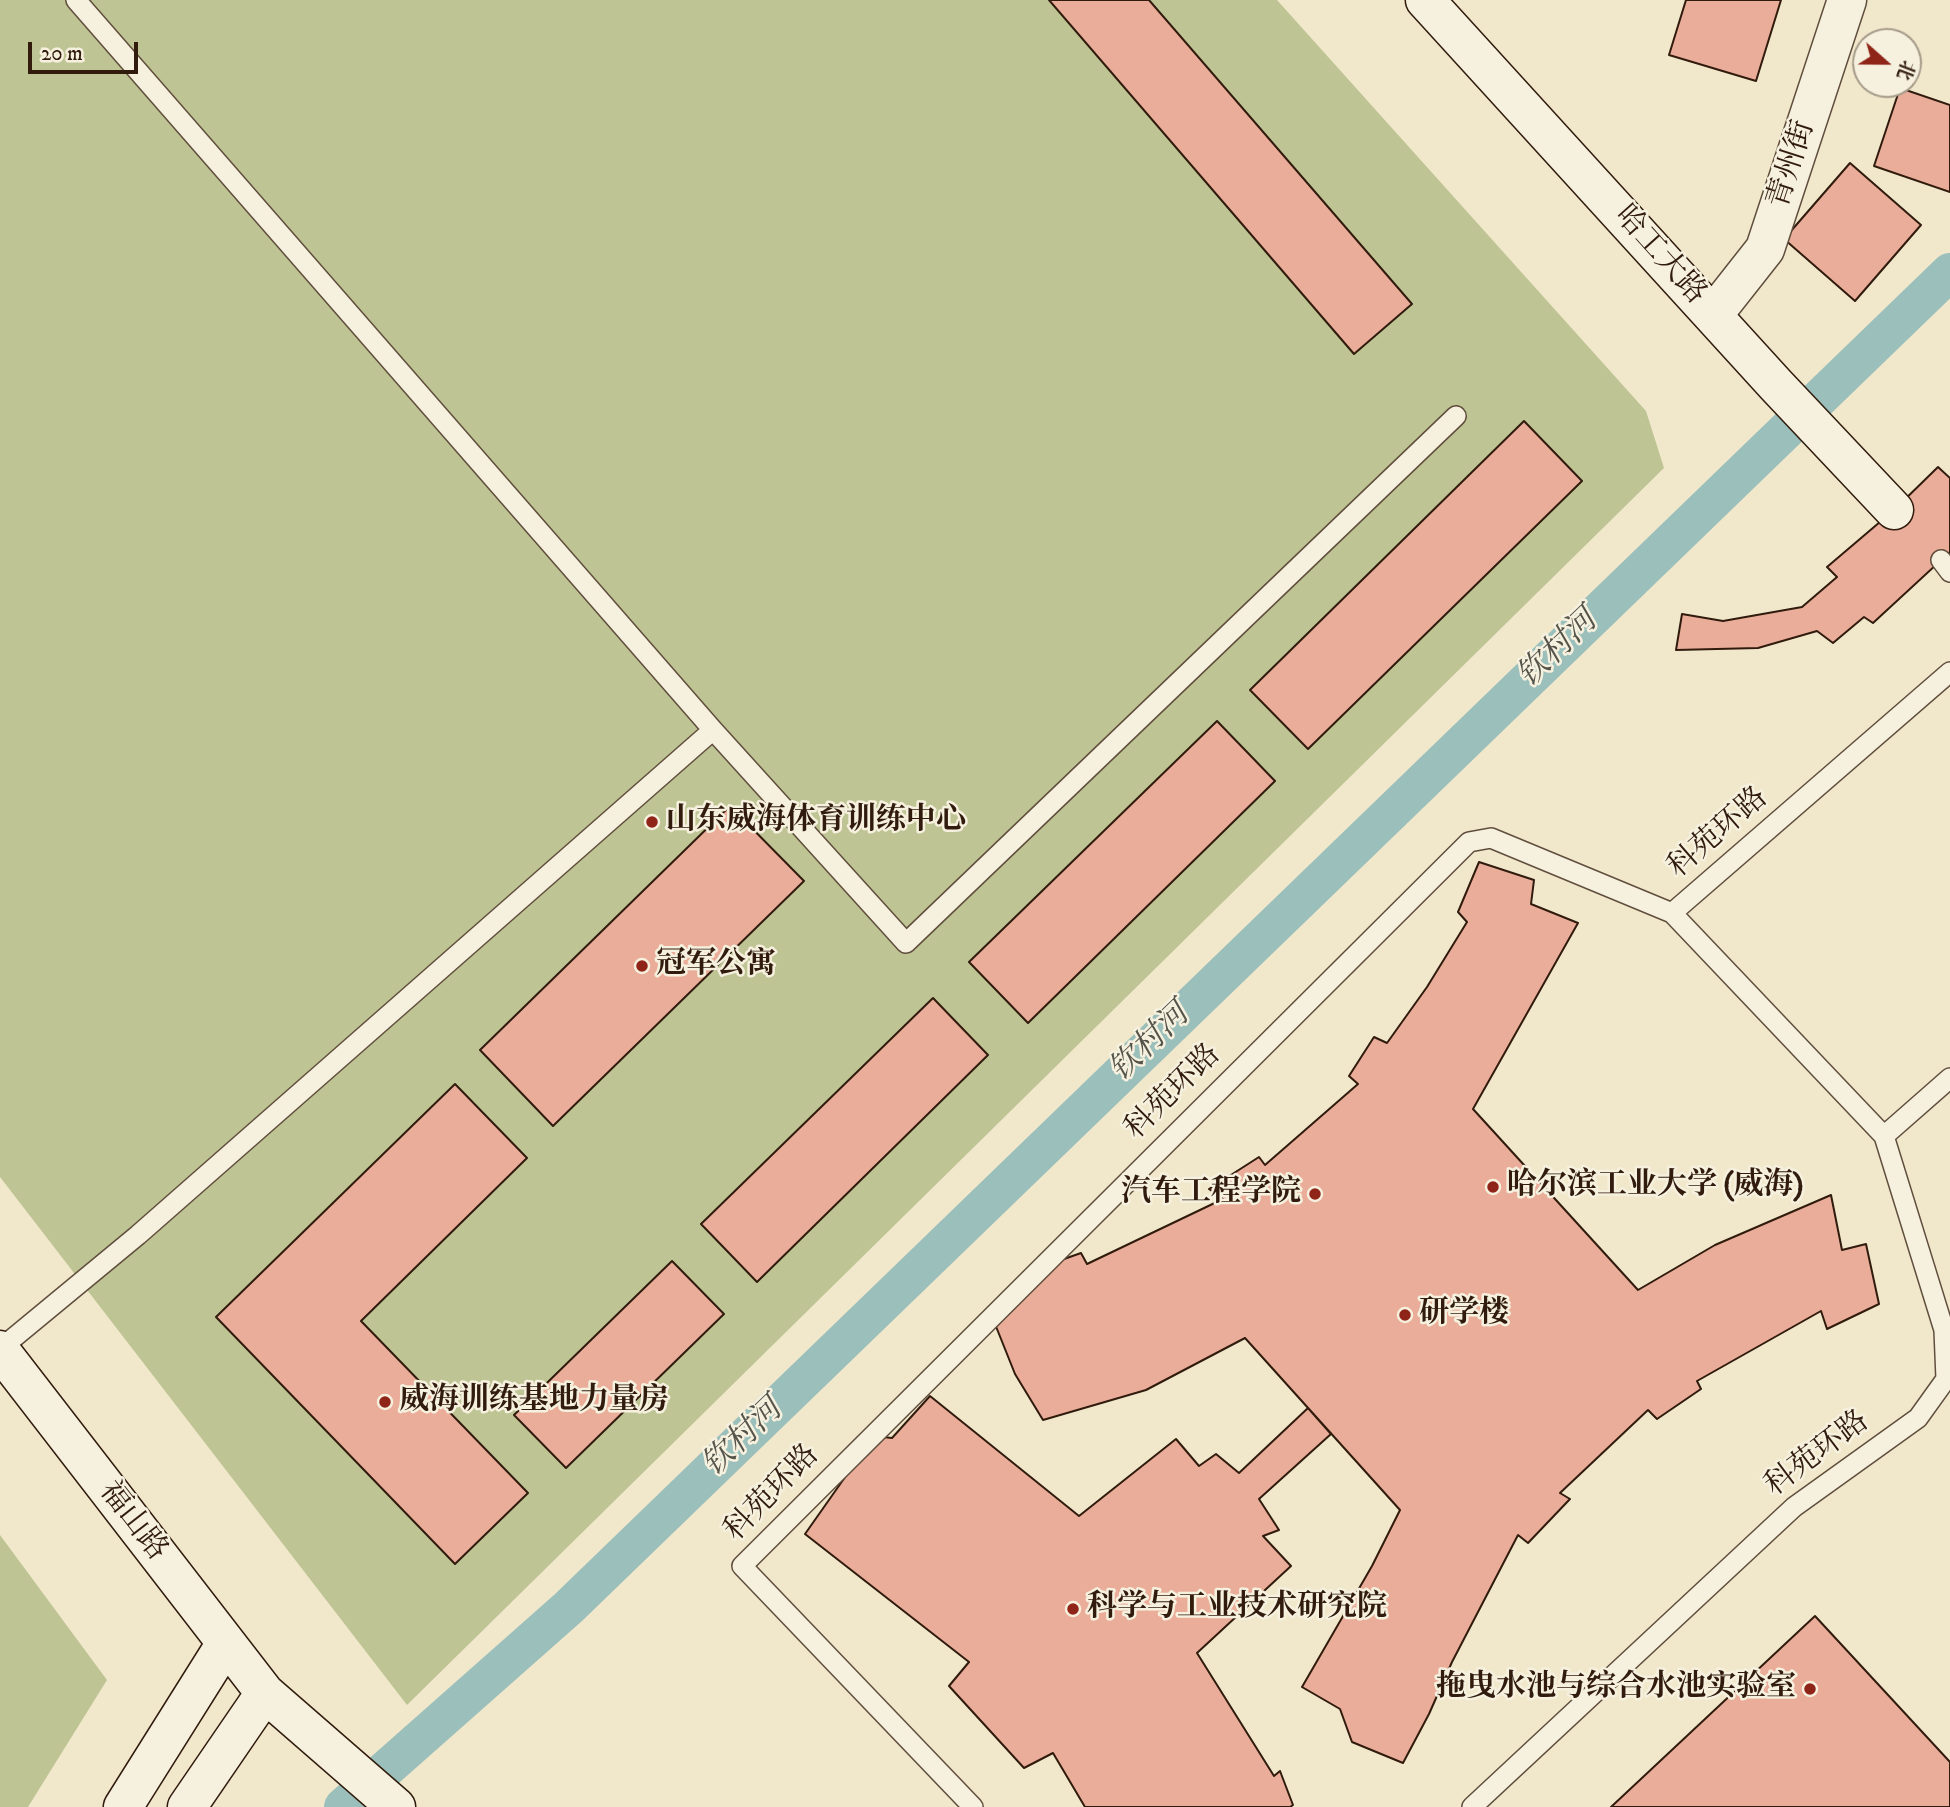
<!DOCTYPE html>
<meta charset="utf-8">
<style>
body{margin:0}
#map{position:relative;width:1950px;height:1807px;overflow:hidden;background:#f1e8cc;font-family:"IM FELL DW Pica","Noto Serif SC",serif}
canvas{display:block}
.north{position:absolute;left:1852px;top:28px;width:70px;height:70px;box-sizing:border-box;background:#f6f0de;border:2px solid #a79b8a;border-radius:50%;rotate:111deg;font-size:19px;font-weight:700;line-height:28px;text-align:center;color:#301b0d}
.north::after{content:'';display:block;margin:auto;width:24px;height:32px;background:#8f2418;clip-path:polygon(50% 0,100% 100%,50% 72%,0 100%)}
.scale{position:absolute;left:28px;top:42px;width:110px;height:32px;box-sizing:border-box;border:4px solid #301b0d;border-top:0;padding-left:9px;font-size:21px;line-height:24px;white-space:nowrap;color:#301b0d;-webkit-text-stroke:5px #f6f0de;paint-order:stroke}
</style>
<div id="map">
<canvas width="1950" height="1807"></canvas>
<div class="north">北</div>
<div class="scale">20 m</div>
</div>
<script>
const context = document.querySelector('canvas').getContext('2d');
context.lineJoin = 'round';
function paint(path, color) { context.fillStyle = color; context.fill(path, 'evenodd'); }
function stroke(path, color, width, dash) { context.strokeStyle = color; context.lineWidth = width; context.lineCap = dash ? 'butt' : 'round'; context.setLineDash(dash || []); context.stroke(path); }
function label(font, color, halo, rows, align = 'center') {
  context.font = font + ' "IM FELL DW Pica","Noto Serif SC",serif'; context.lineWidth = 5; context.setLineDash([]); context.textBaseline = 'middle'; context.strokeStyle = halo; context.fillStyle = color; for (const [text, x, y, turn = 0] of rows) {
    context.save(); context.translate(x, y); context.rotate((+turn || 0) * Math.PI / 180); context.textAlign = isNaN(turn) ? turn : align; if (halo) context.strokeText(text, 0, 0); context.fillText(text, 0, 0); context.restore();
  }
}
paint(new Path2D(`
 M0 0H1277L1646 411 1664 468 407 1705 0 1177Z
 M0 1535 107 1680 28 1807H0Z`), '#bfc494');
stroke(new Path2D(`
 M343 1807 568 1608 1950 272`), '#9bbfbb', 38);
const building = new Path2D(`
 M1049 0H1149L1412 304 1354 354Z
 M1686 0H1781L1756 81 1669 55Z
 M1900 88 1950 105V192L1874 166Z
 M1850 163 1921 225 1855 301 1784 239Z
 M1524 421 1582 481 1308 749 1250 690Z
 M1938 467 1950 478V552L1873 623 1864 617 1833 643 1817 631 1758 648 1676 650 1682 614 1723 621 1802 607 1837 577 1827 567 1894 510Z
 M1217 721 1275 781 1028 1023 969 962Z
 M730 806 804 881 553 1126 480 1050Z
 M1479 862 1534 880 1531 904 1578 923 1473 1109 1638 1290 1715 1245 1831 1195 1842 1250 1866 1244 1879 1304 1827 1329 1821 1311 1697 1381 1701 1389 1657 1419 1648 1410 1560 1493 1570 1499 1528 1543 1518 1535 1452 1662 1429 1714 1403 1763 1352 1742 1340 1709 1302 1687 1372 1566 1400 1510 1245 1338 1146 1390 1043 1420 1015 1374 993 1319 1033 1270 1081 1253 1087 1264 1223 1199 1209 1189 1259 1157 1265 1165 1358 1084 1349 1076 1374 1037 1387 1043 1427 987 1467 922 1458 912Z
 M933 998 988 1055 757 1282 701 1224Z
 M455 1084 527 1158 361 1321 528 1493 455 1564 216 1317Z
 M672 1261 724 1314 566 1468 514 1415Z
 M930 1396 1079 1516 1176 1439 1199 1466 1216 1454 1239 1473 1308 1408 1331 1434 1259 1499 1279 1530 1263 1536 1291 1566 1197 1653 1274 1776 1280 1771 1293 1805 1290 1807H1085L1053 1753 1024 1768 949 1686 969 1662 805 1534 874 1436 892 1438Z
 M1815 1616 1950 1762V1807H1611Z`);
paint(building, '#eaad99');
stroke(building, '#301b0d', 2);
const service = new Path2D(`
 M76 0 713 730 906 943 1456 416
 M1941 560 1950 572
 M1672 913 1884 1136
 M0 1349 138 1235 713 730
 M973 1807 742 1566 1469 842 1491 838 1672 913 1950 672
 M1472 1807 1794 1507 1918 1418 1946 1379 1944 1330 1884 1136 1950 1078`);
const minor = new Path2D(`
 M1713 315 1765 249 1847 0`);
const secondary = new Path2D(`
 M1425 0 1776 385 1894 510
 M0 1350 265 1693 396 1807
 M123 1807 226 1643
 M187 1807 265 1693`);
stroke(service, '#604e3d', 22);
stroke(minor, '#604e3d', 41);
stroke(secondary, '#301b0d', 41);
stroke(service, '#f6f0de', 19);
stroke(minor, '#f6f0de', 38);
stroke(secondary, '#f6f0de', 38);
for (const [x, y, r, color] of [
 [652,822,7,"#8f2418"],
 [642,966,7,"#8f2418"],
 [1493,1187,7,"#8f2418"],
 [1315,1194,7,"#8f2418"],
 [1405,1315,7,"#8f2418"],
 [385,1402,7,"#8f2418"],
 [1073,1609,7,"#8f2418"],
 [1810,1689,7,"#8f2418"]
]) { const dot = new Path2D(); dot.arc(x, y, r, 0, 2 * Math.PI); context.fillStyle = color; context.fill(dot); stroke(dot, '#f6f0de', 2.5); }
label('30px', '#301b0d', '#f6f0de', [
 ["青州街",1793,165,-72],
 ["哈工大路",1659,256,48],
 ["科苑环路",1719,834,-41],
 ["科苑环路",1174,1093,-45],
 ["科苑环路",1818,1455,-37],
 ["科苑环路",773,1494,-46],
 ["福山路",132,1522,52]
]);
label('bold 30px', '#301b0d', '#f6f0de', [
 ["山东威海体育训练中心",666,822],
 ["冠军公寓",656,966],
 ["哈尔滨工业大学 (威海)",1507,1187],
 ["汽车工程学院",1301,1194,"right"],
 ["研学楼",1419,1315],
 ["威海训练基地力量房",399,1402],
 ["科学与工业技术研究院",1087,1609],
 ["拖曳水池与综合水池实验室",1796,1689,"right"]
], 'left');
label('italic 32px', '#55544a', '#f6f0de', [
 ["钦村河",1559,650,-44],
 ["钦村河",1151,1044,-44],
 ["钦村河",744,1439,-44]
]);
</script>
